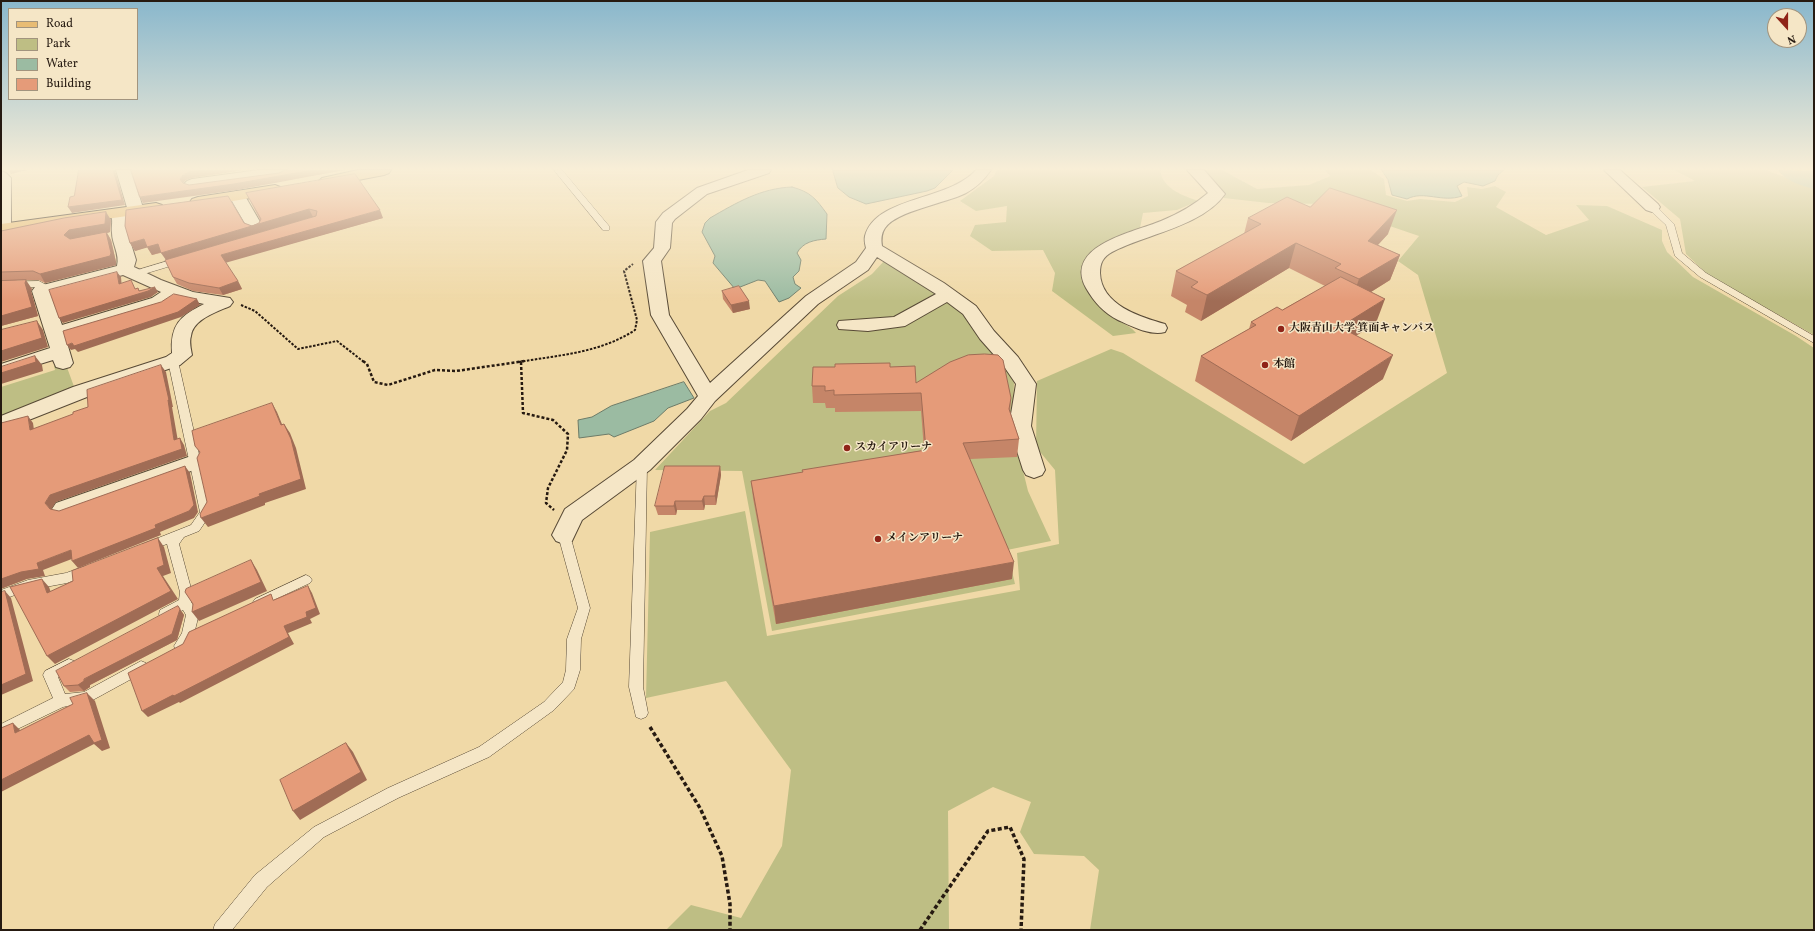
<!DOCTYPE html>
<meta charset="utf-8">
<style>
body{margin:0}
#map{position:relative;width:1815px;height:931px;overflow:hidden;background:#f0d9a7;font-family:Vollkorn,serif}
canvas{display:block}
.frame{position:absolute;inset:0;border:2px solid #261a11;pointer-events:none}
.legend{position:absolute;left:8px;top:8px;width:130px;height:92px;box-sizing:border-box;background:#f5e6c6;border:1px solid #a2947e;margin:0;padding:5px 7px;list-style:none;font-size:12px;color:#261a11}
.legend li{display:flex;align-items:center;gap:8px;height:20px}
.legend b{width:20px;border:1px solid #a2947e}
.north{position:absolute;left:1767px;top:8px;width:40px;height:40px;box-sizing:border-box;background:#f5e6c6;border:1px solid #a2947e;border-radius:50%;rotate:159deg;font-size:11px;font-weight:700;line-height:16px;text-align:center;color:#261a11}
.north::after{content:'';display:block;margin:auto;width:14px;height:18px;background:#8f2418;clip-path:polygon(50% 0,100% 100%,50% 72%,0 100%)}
</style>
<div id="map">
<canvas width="1815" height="931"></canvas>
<div class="frame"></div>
<ul class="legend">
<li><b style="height:5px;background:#e8bc74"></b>Road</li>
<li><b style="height:11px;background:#bebe84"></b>Park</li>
<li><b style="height:11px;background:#9bbba2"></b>Water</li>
<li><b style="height:11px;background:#e59b79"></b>Building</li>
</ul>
<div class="north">N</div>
</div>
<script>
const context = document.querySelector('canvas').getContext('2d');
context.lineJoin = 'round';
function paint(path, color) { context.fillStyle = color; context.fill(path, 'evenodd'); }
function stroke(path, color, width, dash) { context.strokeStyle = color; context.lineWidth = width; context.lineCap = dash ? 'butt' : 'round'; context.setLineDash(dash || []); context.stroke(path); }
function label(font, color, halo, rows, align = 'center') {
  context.font = font + ' Vollkorn,"Noto Serif JP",serif'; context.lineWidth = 3; context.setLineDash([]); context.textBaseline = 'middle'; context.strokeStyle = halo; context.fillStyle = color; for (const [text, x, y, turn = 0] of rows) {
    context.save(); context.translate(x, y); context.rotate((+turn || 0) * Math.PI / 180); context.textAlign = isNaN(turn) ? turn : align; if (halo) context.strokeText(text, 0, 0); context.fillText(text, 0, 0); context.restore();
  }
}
paint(new Path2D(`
 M997 170H1160C1163 189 1182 195 1198 201L1177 210 1143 213 1140 228 1099 245 1084 267C1090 282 1095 302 1107 313 1115 321 1128 323 1136 333L1113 336 1052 291 1055 273 1043 250 992 251 970 236 975 225 1006 222 1007 206 976 211 960 201 994 176Z
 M1198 170H1222L1257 189 1309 185 1330 176 1325 170H1371L1384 179 1386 195 1407 201 1420 199 1455 202 1468 196 1467 187 1482 189 1495 186 1506 192 1496 207 1546 235 1589 220 1576 205 1607 206 1662 230V241L1667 252 1693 277 1796 336 1814 348V930H1090L1099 870 1084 856 1034 854 1020 832 1031 802 993 787 948 811 949 930H666L691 905 741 918 782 846 791 770 726 681 646 698 650 532 745 511 767 636 1020 590 1017 553 1059 544 1055 470 1036 447 1037 381 1111 349 1123 353 1304 464 1447 373 1418 275 1398 261 1419 236 1325 204 1268 203 1224 198 1208 178Z
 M1674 170H1765L1814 187V335L1708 275 1686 254 1680 219 1642 187 1695 181Z
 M885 260 962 312 1004 364 1014 383 1012 426 1028 491 1051 541 1007 550 1015 584 772 631 742 471 655 470 710 411 726 403 838 296 872 274Z
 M65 362 76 392 1 422V387L55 370 54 366Z`), '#bebe84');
const water = new Path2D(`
 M833 170H953L935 188 927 191 866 204 849 197 838 188Z
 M1382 170H1504L1498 175 1495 181 1483 186 1464 182 1457 186 1462 196C1442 203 1424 190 1407 199L1392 195 1388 180Z
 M792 187C811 192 816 199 827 214L826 239C814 240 803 242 797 253L801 260 799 271 793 277 795 284 801 288 789 298 779 302 765 281 758 280 735 289 713 263 715 256 702 232 705 223 710 218C736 203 761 188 792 187Z
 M684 382 694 398 668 408 654 421 614 437 609 434 579 438 578 420 592 417 611 406Z`);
paint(water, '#9bbba2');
stroke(water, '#6c7b68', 1);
paint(new Path2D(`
 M1778 170 1814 171V189C1802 186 1785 181 1778 170Z`), '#9bbba2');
const lane = new Path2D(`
 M554 170H562L609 226V230H603Z
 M1649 205H1655L1674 224 1682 253 1706 273 1814 336V343L1700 277 1675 256 1666 225 1649 209Z
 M181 257 185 260 184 262 134 277 130 274 131 272Z
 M39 281 54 289 50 292 38 287 1 288V282Z
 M173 358 178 361 212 512 199 531 184 537 179 544 192 592 191 602 199 614 194 634 186 650 181 651 176 650 174 646 182 633 186 615 183 610 165 619 160 618 159 614 160 610 179 600 180 592 167 544 147 551 143 550 141 547 143 544 191 525 200 512 168 361Z
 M642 461 646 462 647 465 643 687 648 713 646 717 641 719 636 717 629 687 637 465 638 462Z
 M564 531 568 532 570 535 590 608 581 639 580 670 574 689 554 710 489 757 398 798 324 837 267 887 232 930H213L215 924 255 875 314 827 388 788 479 747 544 702 563 682 566 670 567 639 578 608 558 535 560 532Z
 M86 566 90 568 92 571 90 574 67 583 29 590 1 600V590L28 580 66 573Z
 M306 575 310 577 312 580 310 583 263 605 259 607 255 605 253 602 255 599Z
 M69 659 74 661 76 665 74 669 58 677 65 694 84 692 141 661 146 663 148 667 146 671 91 701 63 707 1 737V724L53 698 43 675 45 671Z`);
const street = new Path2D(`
 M116 170H131L144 211 142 214 136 216 130 214 128 211Z
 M259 170H287L289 172 286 175 281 177 192 189 187 187 184 184 187 181 192 179Z
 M748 170H771L769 173 707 194 675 219 672 223 670 248 661 261 669 315 710 383 806 296 856 262 866 248C865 244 864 240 865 236 876 196 949 201 976 170H991C984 180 977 187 966 193 947 203 896 211 885 228 881 234 881 239 882 246L944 283 976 306 994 331 1018 357 1036 384 1031 426 1045 470 1042 475 1034 478 1026 475 1023 470 1009 426 1016 384 1003 365 980 339 963 314 947 302 905 326 868 331 839 329 837 325 839 321 894 317 936 294 877 257 868 270 818 304 715 401 701 419 650 470 582 520 572 541 564 544 556 541 552 535 565 509 634 460 687 409 698 396 651 315 643 261 654 248 656 222 663 213 697 188Z
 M1187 170H1204L1225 194C1203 226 1144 235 1112 252 1103 257 1100 263 1100 273 1101 305 1140 317 1165 324L1167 328 1165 332C1150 336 1131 326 1118 320 1104 313 1094 302 1086 288 1063 245 1135 232 1161 221 1178 214 1194 205 1208 193Z
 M1604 170H1620L1658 204 1660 207 1658 210 1652 212 1646 210Z
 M1 171 6 173 11 178V229L9 232 1 233Z
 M237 191 243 193 245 196 263 227 261 230 255 232 249 230 247 227 229 196 231 193Z
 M118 209 124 211 129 218 128 234 136 260 134 267 161 280 193 292 230 298 233 302 230 306C217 312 193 319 191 336 189 342 191 349 192 355L180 365 87 397 1 431V416L73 387 166 357 172 353C170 325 180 316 204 304L177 298 164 306 65 336 73 363 70 367 63 369 56 367 53 360 1 376V364L50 348 32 291 35 287 117 266C120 254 112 244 112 233 111 226 114 220 110 214L112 211ZM123 275 161 292 152 298 62 325 51 294Z
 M194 455 202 457 205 462 202 467 64 517 56 515 52 509 56 503Z`);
const primary = new Path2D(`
 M358 170H391L389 173 384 175 327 186 322 184 319 181 322 178Z
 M275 185 280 187 283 190 280 193 198 207 192 205 190 202 192 199 198 197Z
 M156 203 162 205 164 208 162 211 1 234V224Z`);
stroke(lane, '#584a36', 1);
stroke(street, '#584a36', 2);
stroke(primary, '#261a11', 2);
stroke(new Path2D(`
 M241 305 255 311 298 349 337 341 364 362
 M519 362C559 355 600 353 635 330L637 320 624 271 633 264`), '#261a11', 2, [2.5, 1.5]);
stroke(new Path2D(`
 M363 361 367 364 374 382 388 385 435 370 456 371 525 361
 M521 362 523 413 553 420 568 434 567 450 548 488 546 503 554 510`), '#261a11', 2.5, [3, 2]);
stroke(new Path2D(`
 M650 727 700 808 722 856 730 904V930
 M920 930 988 831 1010 827 1024 859 1021 930`), '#261a11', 3.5, [4, 2.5]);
paint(lane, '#f5e6c6');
paint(street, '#f5e6c6');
paint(primary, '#e8bc74');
paint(new Path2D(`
 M246 193 383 218 225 262 238 281 242 289 223 295 193 291 177 284 173 277 314 217H313L152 255 147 247 135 251 130 243 244 223 252 226 259 223 260 220Z
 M1310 207 1388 234 1378 245 1400 255 1390 280 1371 292 1376 323 1356 336 1383 379 1291 441 1195 381 1201 356 1249 329 1251 322 1282 310 1325 286 1289 268 1201 321 1185 312 1187 305 1171 296 1176 271 1244 234 1248 218Z
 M111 220 110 232 107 233 111 240 116 262V265L45 283 39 280H16L32 289 31 291 38 316 1 326V231Z
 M722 291 750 309 733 313 723 299Z
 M890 367 916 383 1011 398 1010 411 1019 439 1017 457 970 459 1012 579 776 624 753 498 751 481 802 472 924 450 921 411 835 412V408H826L825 403H813L812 386Z
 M720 466 721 475 716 505H705L704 510H677L676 515H658L655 506Z
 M182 612 184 615 177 640 90 685V687L84 691 70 692 64 686Z`), '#c58568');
paint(new Path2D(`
 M9 170H27L11 174Z
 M113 170H115L125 205 72 213 68 207Z
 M203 170H245L192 178 186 180 182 184 180 179 183 175 189 172Z
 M313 170H345L237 190 143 203 140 197Z
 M309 209 313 217 166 260 161 253Z
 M380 210 383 218 225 263 221 255Z
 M1397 210 1388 234 1359 265 1368 241Z
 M106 212 111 220 110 232 107 233 111 240 116 262V265L45 283 40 274 70 243 64 235 69 230Z
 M144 239 149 247 135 251 130 243Z
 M1296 243 1289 268 1201 321 1207 295Z
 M158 244 162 252 152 255 147 247Z
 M1400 255 1390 280 1350 305 1359 279Z
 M117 272 121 277 122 289 119 284Z
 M26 280 32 289 31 291 38 316 1 326V316Z
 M238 281 242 289 223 295 219 288Z
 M155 287 158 292 151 297 63 323 59 318 138 288 141 293Z
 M197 299 200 305 181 317 78 352 75 349 71 350 67 345Z
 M1385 299 1376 323 1331 351 1340 327Z
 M749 301 750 309 733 313 731 305Z
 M37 321 43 330 48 347 1 362V351Z
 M1393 355 1383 379 1291 441 1299 416Z
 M35 356 42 365 43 371 1 384V373Z
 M161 365 166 372 173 407H172L179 447 174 440Z
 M272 403 277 412 286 434 281 425Z
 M28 416 33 423 35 437 30 430Z
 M284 424 290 433 296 448 306 489 265 503V505L208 527 201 518 259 494Z
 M180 438 184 445 187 456 56 502 51 510 56 516 45 503 50 495Z
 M185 466 190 473 198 512 194 518 160 532 161 535 78 568 72 561 155 525Z
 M720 466 721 475 716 505 715 496Z
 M704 496 705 505 704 510 702 501Z
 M675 501 677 510 676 515 674 506Z
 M158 538 164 547 171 573 163 576 178 599 55 664 47 656 157 568Z
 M71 550 77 557 43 570 45 576 27 579 1 589V579L37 563Z
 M251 560 257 570 267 591 199 621 192 612Z
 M1014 562 1012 579 776 624 774 606Z
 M42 579 49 587 54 601 47 593Z
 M308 586 312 593 320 614 310 619 312 623 288 633 294 644 180 703 179 702 148 717 142 711 284 626 306 612Z
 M5 591 11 598 33 681 1 695Z
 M178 606 184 615 177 640 90 685V687L84 691 78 685Z
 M87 693 95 701 110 748 102 751 94 744 1 792V780Z
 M13 723 21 731 15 733Z
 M346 743 353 752 367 780 300 820 293 811Z`), '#a06c55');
const building = new Path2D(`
 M79 170H113L122 200 68 207 70 197 74 196Z
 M131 170H203L189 172 183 175 180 179 183 183 189 185 279 173 285 170H313L234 184 140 197Z
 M355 174 380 210 221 255 238 281 219 288 189 283 173 277 165 260 316 216 317 211 309 209 161 253 158 244 147 247 144 239 130 243 125 226 126 210 228 196 244 223 252 226 259 223 261 219 246 193Z
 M1330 188 1397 210 1368 241 1400 255 1359 279 1335 268 1341 264 1296 243 1207 295 1191 287 1198 282 1176 271 1261 224 1248 218 1287 197 1310 207Z
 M106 212 105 224 69 230 64 235 70 239 106 232 111 253 110 256 40 274 33 271 1 272V231L64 218Z
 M117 272 119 284 131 280 135 289 138 288 139 291 155 287 148 291 59 318 49 290Z
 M1341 277 1385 299 1340 327 1393 355 1299 416 1201 356 1256 325 1251 322 1277 307 1282 310Z
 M26 280 25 283 32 307 1 316V281Z
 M739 286 749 301 731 305 722 291Z
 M174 294 197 299 178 312 74 346 72 343 67 345 63 331 161 302Z
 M37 321 42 338 1 351V330Z
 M985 354 998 355 1003 360 1011 398 1009 409 1019 439 963 443 1014 562 774 606 751 481 803 472 802 470 926 450 921 393 834 395V390L825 391V386H812L813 367H835V364L890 363V367L915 366 916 383 950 362 968 355Z
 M35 356 36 362 1 373V367Z
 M161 365 169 400H168L174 440 180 438 182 449 50 495 45 503 50 509 59 511 185 466 194 505 189 511 155 525 156 528 72 561 71 550 37 563 39 569 21 572 1 579V423L28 416 30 430 73 414V412L88 407 87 390Z
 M272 403 281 425 284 424 291 439 301 479 259 494 260 496 201 518 200 514 207 502 197 458 200 452 195 446 192 431Z
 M665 466H720L715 496H704L702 501H675L674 506H655Z
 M158 538 164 565 157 568 171 591 47 656 10 587 42 579 47 593 73 581 72 571Z
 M251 560 261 582 192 612 193 604 185 592 186 589Z
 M308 586 316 608 306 612 307 617 284 626 289 637 174 696 173 695 142 711 128 673 183 644 189 632 271 594 273 600Z
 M5 591 26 674 1 685V592Z
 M178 606 180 609 172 634 84 679V681L78 685 64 686 56 671Z
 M87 693 102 740 94 743 89 735 1 780V728L13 723 15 733 73 704 70 698Z
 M346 743 361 772 293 811 280 780Z`);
paint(building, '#e59b79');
stroke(building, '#a06c55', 1);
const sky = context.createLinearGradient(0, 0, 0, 301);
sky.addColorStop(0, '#89b7cc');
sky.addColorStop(0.56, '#f8eed7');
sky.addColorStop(1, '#f8eed700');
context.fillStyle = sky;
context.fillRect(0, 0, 1815, 301);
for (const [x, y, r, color] of [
 [1281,329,4,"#8f2418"],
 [1265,365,4,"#8f2418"],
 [847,448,4,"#8f2418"],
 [878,539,4,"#8f2418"]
]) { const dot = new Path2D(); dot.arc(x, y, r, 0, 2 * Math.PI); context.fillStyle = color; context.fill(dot); stroke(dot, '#f5e6c6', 1.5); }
label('bold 11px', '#261a11', '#f5e6c6', [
 ["大阪青山大学 箕面キャンパス",1289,329],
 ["本館",1273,365],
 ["スカイアリーナ",855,448],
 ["メインアリーナ",886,539]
], 'left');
</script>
